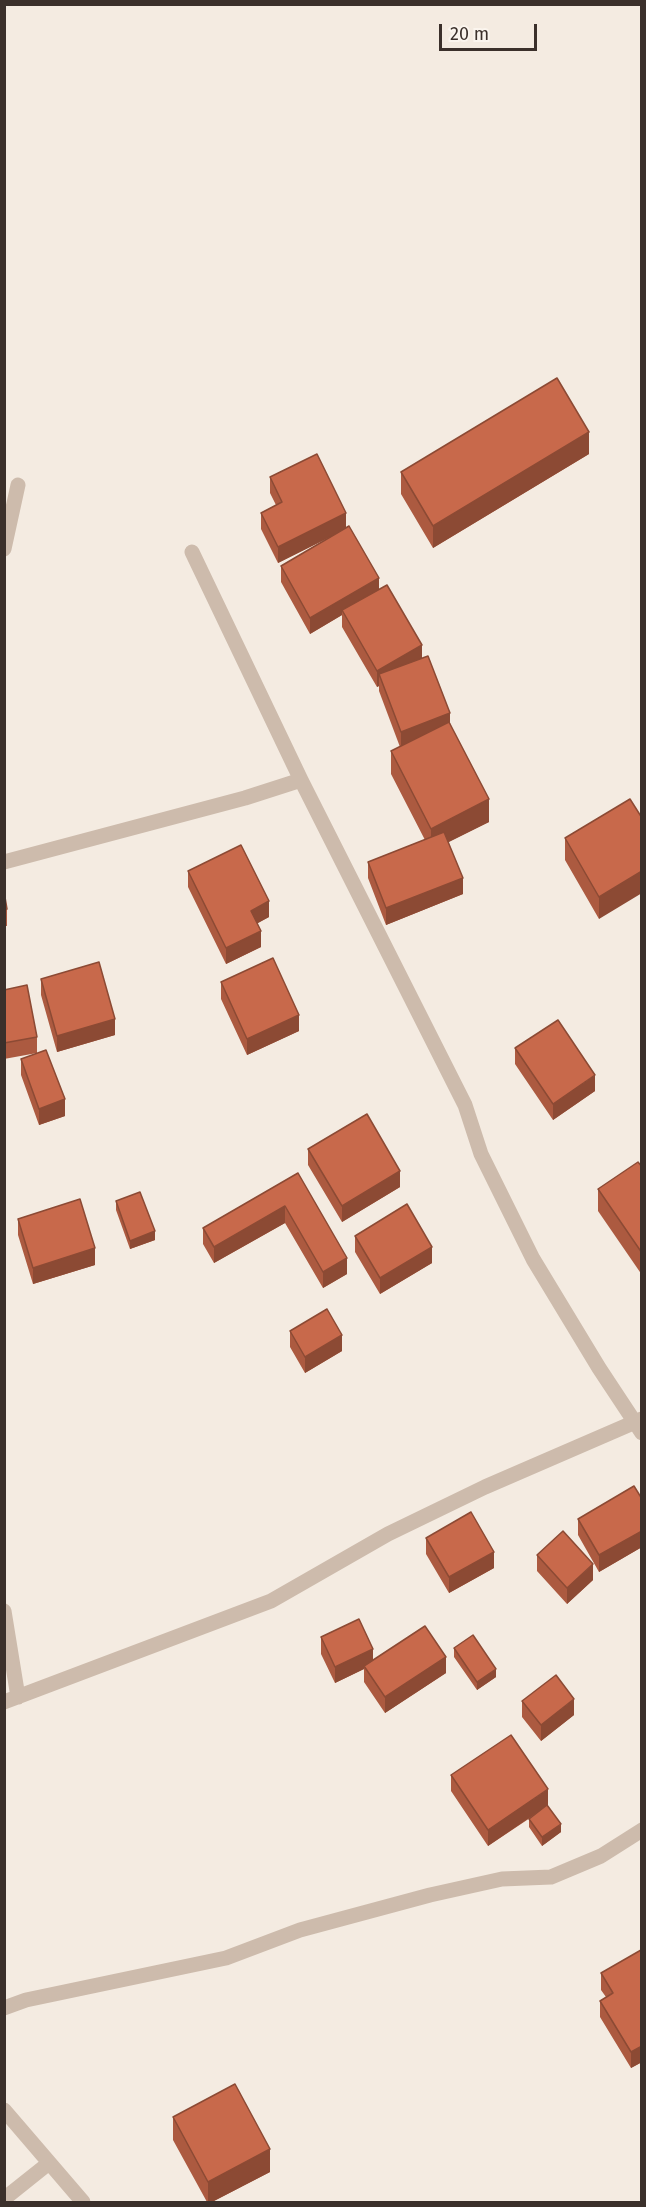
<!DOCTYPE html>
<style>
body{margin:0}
#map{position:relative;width:646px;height:2207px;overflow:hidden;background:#f4ebe1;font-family:"Fira Sans",sans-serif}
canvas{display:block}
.frame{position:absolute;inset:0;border:6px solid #3b302b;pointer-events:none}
.scale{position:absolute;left:439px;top:24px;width:98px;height:27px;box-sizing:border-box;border:3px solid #3b302b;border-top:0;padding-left:8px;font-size:18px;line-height:21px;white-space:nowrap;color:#3b302b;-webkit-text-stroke:4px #fbf5ee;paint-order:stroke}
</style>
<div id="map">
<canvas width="646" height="2207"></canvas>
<div class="frame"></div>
<div class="scale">20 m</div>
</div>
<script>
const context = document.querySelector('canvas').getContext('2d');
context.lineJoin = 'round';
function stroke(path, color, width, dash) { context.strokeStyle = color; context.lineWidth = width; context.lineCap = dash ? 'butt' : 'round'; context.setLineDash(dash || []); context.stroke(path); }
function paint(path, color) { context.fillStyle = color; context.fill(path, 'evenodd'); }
stroke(new Path2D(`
 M4 549 18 485
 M192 552 301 780 465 1105 481 1154 533 1259 599 1368 642 1433
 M4 862 245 798 301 780
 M4 1611 18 1697
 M4 1702 271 1601 388 1534 485 1487 642 1419
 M4 2008 26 2000 226 1958 300 1930 430 1895 502 1879 551 1877 601 1856 642 1830
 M4 2110 83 2202
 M4 2199 49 2163`), '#cdbbac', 15);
paint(new Path2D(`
 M589 454 433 548 401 494V472Z
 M270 477 346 528 379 590 422 658 450 723 489 822 448 842 463 894 386 925 368 878V862L425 840 391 774V751L400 747 379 691V686L377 687 342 627V615L310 634 281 582V566L332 536 278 563 261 529V513L276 505 270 493Z
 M630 799 599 919 565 860V838Z
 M188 871 269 917 257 923 261 947 226 964 188 887Z
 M4 891 7 909V926H4Z
 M41 979 115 1035 57 1052 41 995Z
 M221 982 299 1031 247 1055 221 999Z
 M4 990 37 1037V1053L4 1059Z
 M515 1048 595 1091 553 1120 515 1064Z
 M21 1059 65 1116 39 1125 21 1075Z
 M308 1149 400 1187 342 1222 308 1165Z
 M642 1167V1275L598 1211V1189Z
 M298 1173 347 1274 323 1288 285 1223 214 1263 203 1244V1228Z
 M116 1201 155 1240 130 1249 116 1210Z
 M18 1219 95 1265 33 1284 18 1235Z
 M355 1236 432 1263 380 1294 355 1252Z
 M642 1287V1311L640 1310V1288Z
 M290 1331 342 1351 305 1373 290 1347Z
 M642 1499V1547L599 1572 578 1535V1519Z
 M426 1538 494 1568 449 1593 426 1554Z
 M537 1555 593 1580 567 1604 537 1571Z
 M321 1637 373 1660 446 1673 385 1713 364 1682V1669L335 1683 321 1654Z
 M454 1648 496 1677 477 1690 454 1657Z
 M522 1701 574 1715 541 1741 522 1717Z
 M451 1775 548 1805 547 1806 561 1832 542 1846 529 1827V1819L536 1814 488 1846 451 1791Z
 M642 1951V2062L631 2068 600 2017V2001L606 1997 601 1990V1973Z
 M173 2117 270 2172 212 2202H207L173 2140Z`), '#ac5a40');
paint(new Path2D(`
 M589 432V454L433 548V526Z
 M346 513V529L278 563V547Z
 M379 578V594L342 610V615L310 634V618Z
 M422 645V661L379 674V686L377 687V671Z
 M450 713V730L401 748V732Z
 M489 799V822L431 851V829Z
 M642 871V893L599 919V897Z
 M463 878V894L386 925V908Z
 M269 901V917L251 927V911Z
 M261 931V947L226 964V948Z
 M299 1015V1031L247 1055V1039Z
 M115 1019V1035L57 1052V1036Z
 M595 1075V1091L553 1120V1104Z
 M65 1099V1116L39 1125V1109Z
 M400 1171V1187L342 1222V1206Z
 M285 1206V1223L214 1263V1247Z
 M155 1231V1240L130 1249V1241Z
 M432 1247V1263L380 1294V1278Z
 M95 1248V1265L33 1284V1268Z
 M347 1258V1274L323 1288V1272Z
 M342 1335V1351L305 1373V1357Z
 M642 1531V1547L599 1572V1555Z
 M494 1552V1568L449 1593V1577Z
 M593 1564V1580L567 1604V1588Z
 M373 1649V1665L364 1666V1669L335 1683V1667Z
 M446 1657V1673L385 1713V1697Z
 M496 1669V1677L477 1690V1682Z
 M574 1699V1715L541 1741V1725Z
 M548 1789V1805L488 1846V1830Z
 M561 1824V1832L542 1846V1837Z
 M642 2046V2062L631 2068V2052Z
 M270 2149V2172L212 2202H208V2182Z`), '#8c4a34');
const building = new Path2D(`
 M557 378 589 432 433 526 401 472Z
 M317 454 346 513 278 547 261 513 282 502 270 477Z
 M349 526 379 578 310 618 281 566Z
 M387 585 422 645 377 671 342 610Z
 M428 656 450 713 401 732 379 674Z
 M449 722 489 799 431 829 391 751Z
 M630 799 642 818V871L599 897 565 838Z
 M444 832 463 878 386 908 368 862Z
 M241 845 269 901 251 911 261 931 226 948 188 871Z
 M4 891 7 909 4 910Z
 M273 958 299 1015 247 1039 221 982Z
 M99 962 115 1019 57 1036 41 979Z
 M27 985 37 1037 4 1043V990Z
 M558 1020 595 1075 553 1104 515 1048Z
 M46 1050 65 1099 39 1109 21 1059Z
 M367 1114 400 1171 342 1206 308 1149Z
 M638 1162 642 1167V1253L598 1189Z
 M298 1173 347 1258 323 1272 285 1206 214 1247 203 1228Z
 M140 1192 155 1231 130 1241 116 1201Z
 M80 1199 95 1248 33 1268 18 1219Z
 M407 1204 432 1247 380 1278 355 1236Z
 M327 1309 342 1335 305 1357 290 1331Z
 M634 1486 642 1499V1531L599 1555 578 1519Z
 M471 1512 494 1552 449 1577 426 1538Z
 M563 1531 593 1564 567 1588 537 1555Z
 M359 1619 373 1649 335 1667 321 1637Z
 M425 1626 446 1657 385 1697 364 1666Z
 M473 1635 496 1669 477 1682 454 1648Z
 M556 1675 574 1699 541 1725 522 1701Z
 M511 1735 548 1789 488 1830 451 1775Z
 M547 1805 561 1824 542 1837 529 1819Z
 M641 1950 642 2046 631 2052 600 2001 613 1993 601 1973Z
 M235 2084 270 2149 208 2182 173 2117Z`);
paint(building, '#c8694b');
stroke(building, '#8c4a34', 1.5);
</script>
